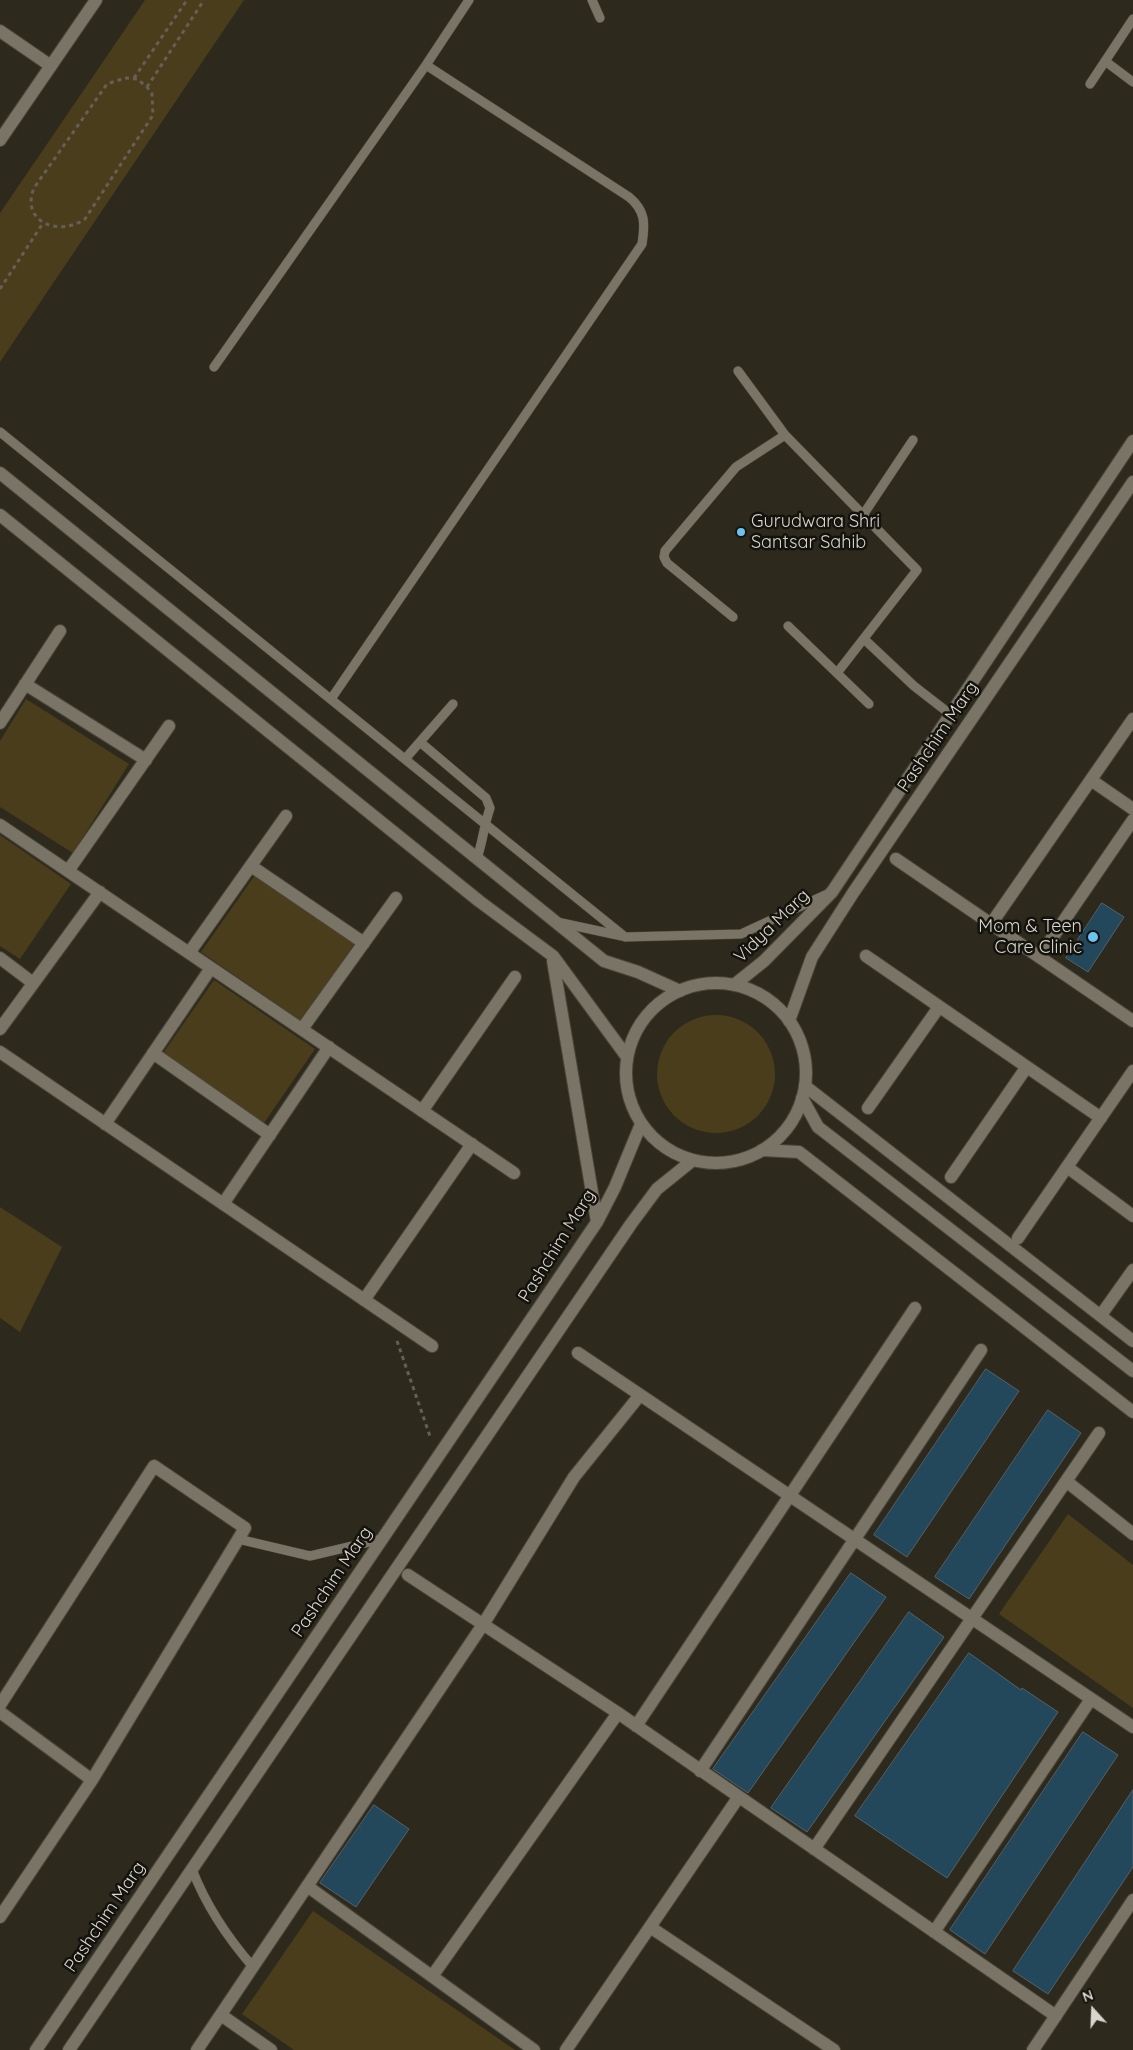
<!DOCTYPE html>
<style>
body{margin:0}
#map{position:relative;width:1133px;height:2050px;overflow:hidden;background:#2e291d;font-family:Quicksand,sans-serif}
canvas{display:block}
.north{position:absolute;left:1068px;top:1985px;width:50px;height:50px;-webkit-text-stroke:4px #14120d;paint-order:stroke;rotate:340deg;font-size:14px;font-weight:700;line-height:20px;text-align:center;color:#d8d5cd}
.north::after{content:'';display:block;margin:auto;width:18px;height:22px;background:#d8d5cd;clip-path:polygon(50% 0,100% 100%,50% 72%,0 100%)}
</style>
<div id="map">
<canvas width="1133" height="2050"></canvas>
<div class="north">N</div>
</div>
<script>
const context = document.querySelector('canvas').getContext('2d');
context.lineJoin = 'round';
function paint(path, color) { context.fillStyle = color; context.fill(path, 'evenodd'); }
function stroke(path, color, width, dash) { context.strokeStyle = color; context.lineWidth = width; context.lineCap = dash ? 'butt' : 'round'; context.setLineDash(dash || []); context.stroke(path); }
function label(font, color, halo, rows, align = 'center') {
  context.font = font + ' Quicksand,sans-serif'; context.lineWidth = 5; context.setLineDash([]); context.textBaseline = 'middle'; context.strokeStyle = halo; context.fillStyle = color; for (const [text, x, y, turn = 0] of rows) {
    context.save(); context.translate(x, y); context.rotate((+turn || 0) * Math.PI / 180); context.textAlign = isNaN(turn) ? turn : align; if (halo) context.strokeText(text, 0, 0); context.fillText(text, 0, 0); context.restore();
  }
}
paint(new Path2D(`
 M145 0H244L0 362V213Z
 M26 699 129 764 73 853 0 807V741Z
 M0 835 71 884 20 959 0 946Z
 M255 875 355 943 301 1021 201 952Z
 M214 980 315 1049 264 1123 163 1053Z
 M657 1074a59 59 0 1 1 118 0a59 59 0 1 1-118 0Z
 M0 1207 62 1247 20 1332 0 1318Z
 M1068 1514 1133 1565V1708L999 1614Z
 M313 1911 515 2050H294L242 2014Z`), '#4a3d1b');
const building = new Path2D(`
 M1102 903 1124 917 1088 972 1066 958Z
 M986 1369 1019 1391 907 1557 874 1535Z
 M1048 1410 1081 1433 969 1599 935 1577Z
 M851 1573 886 1597 748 1793 713 1769Z
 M909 1612 944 1637 807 1832 771 1808Z
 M969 1653 1021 1690 1022 1688 1058 1712 947 1878 855 1816Z
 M1083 1732 1118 1755 985 1954 950 1930Z
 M1133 1790V1867L1048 1994 1013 1971Z
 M374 1805 409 1829 356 1907 320 1883Z`);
paint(building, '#23485c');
stroke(building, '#54626b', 1);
const lane = new Path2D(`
 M592 0 600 18
 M1105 61 1133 82
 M1090 84 1133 19
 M214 367 426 65
 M738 371 785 435 917 570 837 673
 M0 432 625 937 741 934 825 895
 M863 515 913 440
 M733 617 667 563 664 557 665 551 736 467 785 435
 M788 626 869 704
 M864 639 914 686 950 714
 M331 699 642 244C645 224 646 211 629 197L426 65 469 0
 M420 742 486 798 490 808C484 825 483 841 477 858
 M405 759 453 704
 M557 922 622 936
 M238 1539 310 1556 382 1539
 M192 1869C206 1906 227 1937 253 1967`);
const street = new Path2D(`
 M0 31 51 66
 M0 140 96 0
 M25 684 146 760
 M0 723 60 631
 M1091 780 1133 809
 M0 825 514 1173
 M896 859 1133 1021
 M251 866 364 943
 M68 871 169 726
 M991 924 1133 719
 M189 953 286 816
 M866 956 1101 1118
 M1039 957 1133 820
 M0 958 33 983
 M0 1029 100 892
 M302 1029 396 898
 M0 1052 432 1346
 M153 1053 270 1135
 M805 1086 1133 1341
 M868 1108 939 1007
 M422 1111 515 977
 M105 1124 211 968
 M1067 1167 1133 1216
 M951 1177 1026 1068
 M223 1204 329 1047
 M1018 1238 1133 1071
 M364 1300 472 1144
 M1101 1315 1133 1270
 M578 1353 1133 1727
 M1066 1481 1133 1534
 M408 1575 618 1713 1056 2016
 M0 1705 154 1466 245 1528 92 1780 0 1917
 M0 1712 92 1780
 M636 1726 915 1308
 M700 1771 981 1350
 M814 1849 1099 1433
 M307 1886 534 2050
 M650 1927 834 2050
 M934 1932 1091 1699
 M433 1975 618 1713
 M221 2015 271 2050
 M197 2050 484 1623 574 1477 640 1395
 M566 2050 738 1798
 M1033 2050 1133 1900`);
const secondary = new Path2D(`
 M0 473 604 961 638 972 680 991
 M0 515 479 901 553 956 627 1057
 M553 961 597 1222
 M626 1073a90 90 0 1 1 180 0a90 90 0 1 1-180 0Z
 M734 985 764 961 832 892 1133 441
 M789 1021 812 957 853 893 1133 482
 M802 1098 818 1127 1133 1371
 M762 1150 799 1152 1133 1412
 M36 2050 597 1222 615 1187 641 1124
 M69 2050 631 1224 657 1189 693 1160`);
stroke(lane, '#49453a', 10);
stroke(street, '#49453a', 14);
stroke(secondary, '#49453a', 14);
stroke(new Path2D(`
 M125 78 137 79 147 87 152 94 153 115 85 219C59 237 20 222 34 188L107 84Z
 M134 78 187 0
 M147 87 204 0
 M0 289 43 223
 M397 1341 431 1439`), '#646055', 3, [4, 4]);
stroke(lane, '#797466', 9);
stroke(street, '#797466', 12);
stroke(secondary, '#797466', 12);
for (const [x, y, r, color] of [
 [741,532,5,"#6cc3f2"],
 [1093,937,6,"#6cc3f2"]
]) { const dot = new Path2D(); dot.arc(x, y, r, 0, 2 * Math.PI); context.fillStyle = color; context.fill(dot); stroke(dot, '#14120d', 2); }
label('18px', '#d8d5cd', '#14120d', [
 ["Gurudwara Shri",751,522],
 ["Santsar Sahib",751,543],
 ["Mom & Teen",1082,927,"right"],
 ["Care Clinic",1082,948,"right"]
], 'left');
label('18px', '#d8d5cd', '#14120d', [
 ["Pashchim Marg",938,737,-56],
 ["Vidya Marg",772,926,-44],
 ["Pashchim Marg",557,1246,-58],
 ["Pashchim Marg",332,1582,-56],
 ["Pashchim Marg",105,1917,-56]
]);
</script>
